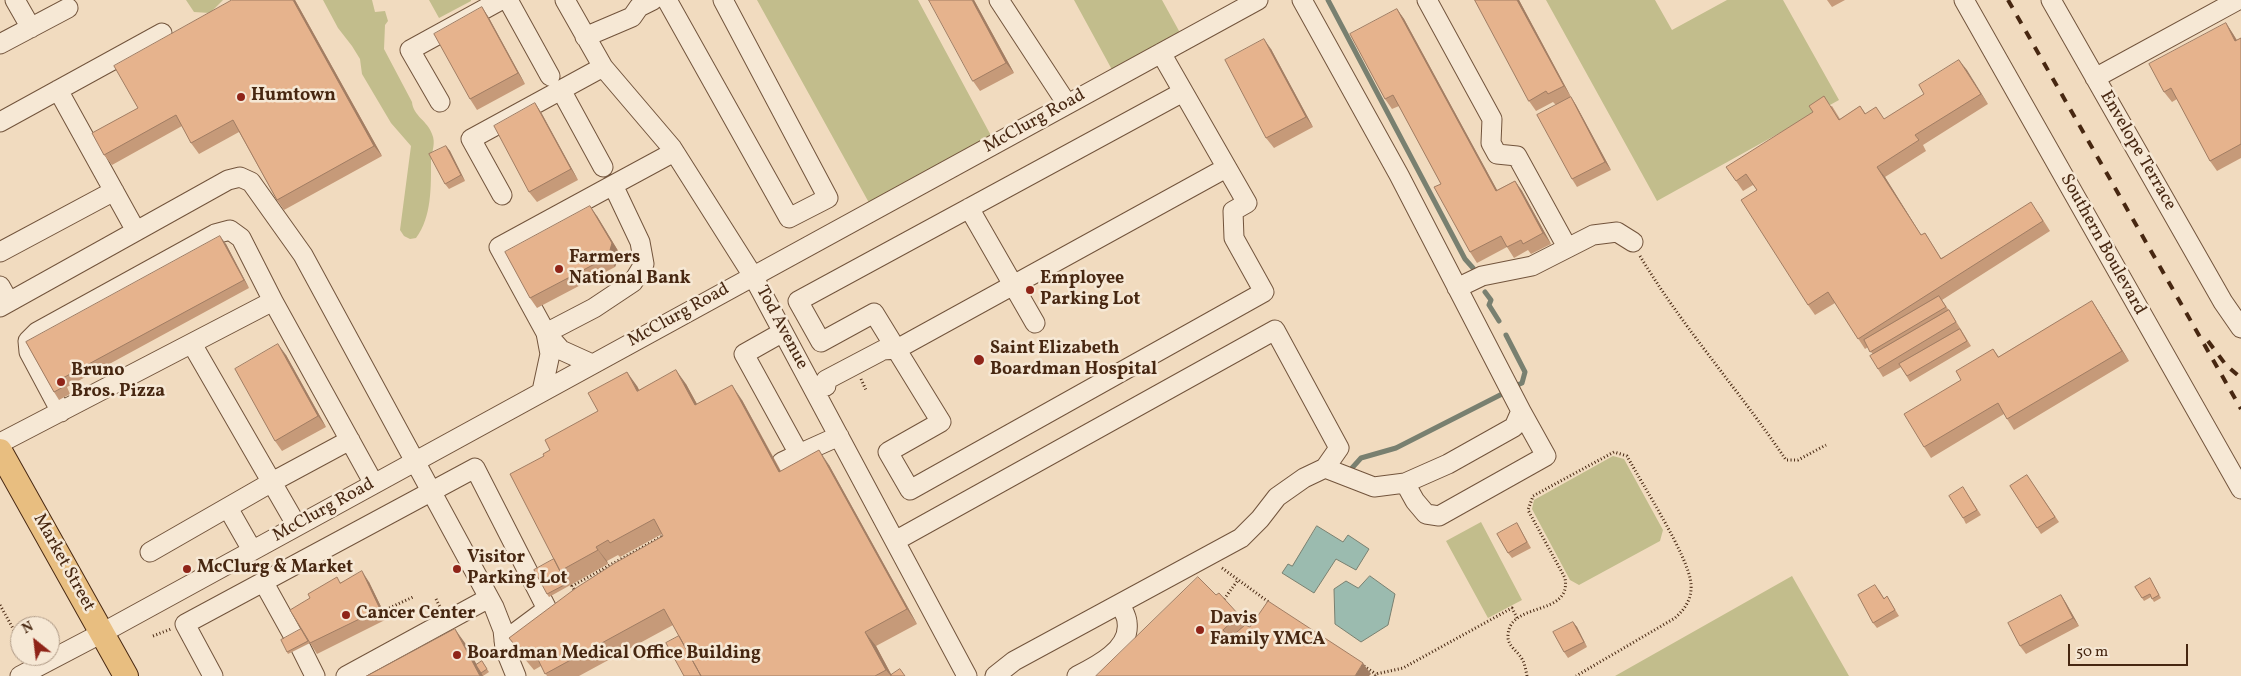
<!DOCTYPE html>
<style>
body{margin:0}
#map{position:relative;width:2241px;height:676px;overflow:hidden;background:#f1dbbf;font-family:Vollkorn,serif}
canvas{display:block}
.north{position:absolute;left:10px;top:616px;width:50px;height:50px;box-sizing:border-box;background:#f6e8d5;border:1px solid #b09b87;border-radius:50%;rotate:331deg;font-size:14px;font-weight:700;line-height:20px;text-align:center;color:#472711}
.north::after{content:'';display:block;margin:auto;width:18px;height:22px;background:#8f2418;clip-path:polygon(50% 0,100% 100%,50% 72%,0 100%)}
.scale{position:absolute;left:2068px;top:644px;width:120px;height:22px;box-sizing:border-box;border:2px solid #472711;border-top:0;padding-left:6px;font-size:15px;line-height:18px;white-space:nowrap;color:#472711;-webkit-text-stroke:4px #f6e8d5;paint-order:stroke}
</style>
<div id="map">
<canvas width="2241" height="676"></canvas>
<div class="north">N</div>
<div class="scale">50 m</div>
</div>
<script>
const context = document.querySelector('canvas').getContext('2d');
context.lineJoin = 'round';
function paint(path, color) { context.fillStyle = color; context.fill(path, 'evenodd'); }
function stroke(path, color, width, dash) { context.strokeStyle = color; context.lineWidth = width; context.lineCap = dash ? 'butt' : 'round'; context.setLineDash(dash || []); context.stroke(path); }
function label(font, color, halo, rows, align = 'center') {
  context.font = font + ' Vollkorn,serif'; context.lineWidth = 5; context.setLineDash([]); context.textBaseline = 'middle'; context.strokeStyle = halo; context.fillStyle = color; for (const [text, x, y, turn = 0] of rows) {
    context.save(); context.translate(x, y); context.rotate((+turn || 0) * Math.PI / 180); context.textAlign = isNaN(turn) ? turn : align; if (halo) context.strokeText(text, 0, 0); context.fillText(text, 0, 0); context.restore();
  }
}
paint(new Path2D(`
 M186 0H223L210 13 194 12Z
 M323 0H372L375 12 385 11 388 21 385 25 384 49 412 102C413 116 428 121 432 134 436 143 432 151 431 160 431 186 432 217 416 238L410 239 404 236 400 230 411 146 391 123 362 74 360 59 352 46 338 28Z
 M429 0H471V1L439 18Z
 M757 0H918L995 143 873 210Z
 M1074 0H1162L1184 40 1116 77Z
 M1546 0H1655L1672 30 1727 0H1783L1839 100 1657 201Z
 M1613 456 1624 459 1663 530 1660 541 1579 585 1570 580 1532 509 1534 500Z
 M1481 522 1522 600 1488 618 1446 541Z
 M1792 576 1849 676H1615Z`), '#c2bd8c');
const water = new Path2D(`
 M1317 526 1343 542 1348 535 1369 549 1356 570 1336 559 1314 593 1282 573 1288 564 1292 566Z
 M1370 576 1395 594 1388 625 1361 642 1335 624 1334 589 1346 581 1358 588Z`);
paint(water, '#9bbbaf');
stroke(water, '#798070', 1);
stroke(new Path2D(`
 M1328 0 1465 259 1473 268
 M1485 292 1491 300 1489 305 1499 321
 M1506 335 1525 372 1522 383 1513 387
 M1352 468 1361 458 1396 448 1506 392`), '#798070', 5);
const minor = new Path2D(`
 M15 0 31 28
 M508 0 550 76
 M565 0 603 67 672 148 753 276 967 676
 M667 0 789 218 828 198 723 0
 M999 0 1067 104
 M1427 0 1492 119 1491 143 1497 154 1517 156 1567 247
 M1964 0 2241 489
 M2051 0 2223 302 2241 328
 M585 37 632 17 639 7 653 0
 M0 44 68 8
 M1161 53 1247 203 1233 211 1234 238 1264 292 910 490 888 452 941 422 874 313 821 342 798 301 1183 92
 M2095 78 2238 0
 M58 90 136 231
 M561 90 603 167
 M440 102 410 50 501 0
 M0 122 162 33
 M502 195 471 139 603 67
 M969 208 1035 323
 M0 252 114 191
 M0 286 9 302
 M1457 288 1482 276 1532 266 1593 235 1617 232 1633 242
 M273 301 374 484
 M0 307 228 180 240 177 251 182 303 255 494 607 503 630 505 649 516 676
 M783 332 744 354 799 454 839 436
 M546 333 594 308 633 282 644 264 640 242 613 185 674 152
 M192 344 297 526
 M592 364 561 350 546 333 499 247 613 185
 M826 386V380L883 350 897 349 1226 168
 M542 391 550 354 546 333
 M0 443 273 301 241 238 230 230 215 234 37 332 28 341 29 352 61 412
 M782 462 799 454
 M1405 483 1415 501 1426 514 1439 516 1546 456 1521 411
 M228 508 252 550
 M895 541 1275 330 1339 448 1325 468
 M150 552 272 482 350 440
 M264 583 294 637
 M301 648 315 676
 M20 676 102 633 1258 0
 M213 676 185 624 475 468 547 609 504 641
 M346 676 489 598
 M995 676 1014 661 1241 538 1260 519 1277 497 1304 478 1325 468 1374 487 1405 483 1448 464 1514 427 1521 411 1399 175 1302 0
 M1077 676C1097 666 1131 649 1127 622 1127 616 1122 609 1120 604`);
const major = new Path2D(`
 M0 451 126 676`);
stroke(minor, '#72543c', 21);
stroke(major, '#472711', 26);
stroke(new Path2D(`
 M1640 256C1683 328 1739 390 1786 460H1798L1826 445
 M861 379 866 390
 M661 537 667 548 581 600 572 586Z
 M1222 568 1270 603
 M436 599 440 607
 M1222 602 1238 580
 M0 605 20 641
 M383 611 413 597
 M153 636 171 629
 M1364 666 1376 674
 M1375 676 1376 674 1403 668 1512 608 1517 618
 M1527 676C1526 671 1525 665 1523 661 1519 651 1507 647 1508 635 1510 601 1572 617 1565 578L1528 510 1533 496 1614 452 1627 456C1642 484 1689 557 1691 584 1692 599 1685 609 1675 618L1576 676`), '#472711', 3, [1, 2.5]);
stroke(minor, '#f6e8d5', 19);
stroke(major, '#e8be80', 24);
stroke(new Path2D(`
 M2008 0 2241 409
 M2208 341 2226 365 2241 378`), '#472711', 4, [9, 9]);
paint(new Path2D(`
 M295 0 382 156 284 210 277 200 239 132 199 154 191 143 182 126 112 165 104 155 138 108Z
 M974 0 1014 73 980 91 973 81Z
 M1475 0H1519L1571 97 1556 105 1553 102 1536 111 1529 101Z
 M1827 0H1845L1832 7Z
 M482 7 489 18 525 84 477 110 470 99Z
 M1397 9 1404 19 1497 190 1515 181 1522 191 1551 244 1531 254 1528 250 1514 258 1507 247 1477 263 1470 252 1441 184 1399 106 1392 109 1385 99Z
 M2226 23 2237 40 2241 38V158L2217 171 2210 161 2177 99 2172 102 2164 92Z
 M1271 49 1313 127 1274 148 1266 138Z
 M1959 60 1988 104 1923 145 1926 151 1885 177 1921 235 1925 233 1941 258 2038 212 2050 231 1942 300 1954 318 1971 346 1910 382 1901 367 1883 377 1878 369 1873 355 1868 347 1865 349 1835 303 1815 315 1808 305 1757 190 1753 185 1743 191 1736 181 1813 112 1832 106 1840 119 1860 106 1866 114 1885 119 1924 94Z
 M1571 97 1576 105 1611 170 1577 187 1572 179Z
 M535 103 542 114 578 180 537 202 529 192Z
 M446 146 450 151 465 181 449 189 445 184Z
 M597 216 620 254 615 267 537 308 530 298Z
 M226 244 249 288 67 387 70 394 59 400 54 392 26 342Z
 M2092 301 2099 312 2129 361 2014 430 2004 414 1931 458 1924 447 1961 380 1993 349 1999 357Z
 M286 355 326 427 282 451 275 441Z
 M686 384 697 404 742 400 781 471 829 465 917 624 876 646 891 674 905 676H684L679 636 673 625 579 676H547L541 666 534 670 519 652 509 638 663 536 662 534 620 557 618 555 607 561 608 564 549 597 547 594 554 559 544 456 598 411 637 386 639 390Z
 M2027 475 2059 522 2041 534 2010 486Z
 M1963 487 1981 515 1966 524 1963 518Z
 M1517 523 1531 548 1512 558 1508 553Z
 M2150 578 2161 598 2154 602 2151 597 2144 601 2135 587Z
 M341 582H369L387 619 317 654 310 643 288 654 287 652 301 629 310 598Z
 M1879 590 1884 598 1887 596 1899 616 1877 628 1873 623Z
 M1216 595 1239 615 1247 625 1246 626 1371 674 1096 676Z
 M2061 595 2066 603 2079 626 2026 654 2020 646Z
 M1573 622 1577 627 1587 647 1568 658 1564 652Z
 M465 643 476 665 482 661 489 672 483 676 482 675 483 676H367Z`), '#c69a79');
paint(new Path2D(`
 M293 0H295L382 156 374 146Z
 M972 0H974L1014 73 1006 63Z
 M1517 0H1519L1571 97 1564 86Z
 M482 7 489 18 525 84 518 73Z
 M1397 9 1404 19 1503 201 1496 191Z
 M2226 23 2233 34 2241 48 2235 41Z
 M1264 39 1271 49 1313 127 1306 117Z
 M1959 60 1967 70 1988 104 1981 94Z
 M1571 97 1576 105 1611 170 1605 162Z
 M535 103 542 114 578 180 571 169Z
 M446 146 450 151 465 181 461 175Z
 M1877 167 1885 177 1928 246 1921 235Z
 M1515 181 1522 191 1551 244 1543 233Z
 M590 206 597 216 620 254 615 267 608 257Z
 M220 236 226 244 249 288 244 280Z
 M2092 301 2099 312 2129 361 2122 351Z
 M278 344 286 355 326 427 318 416Z
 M676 370 686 384 705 419 695 405Z
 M627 372 637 386 647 406 637 391Z
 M732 385 742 400 789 487 779 472Z
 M819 450 829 465 917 624 907 609Z
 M596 547 607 561 608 564 598 550Z
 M362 571 369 582 387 619 380 609Z
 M2061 595 2066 603 2079 626 2073 618Z
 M1573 622 1577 627 1587 647 1584 642Z
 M455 629 465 643 483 676H480Z
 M865 632 876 646 892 676H891L886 670Z
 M1363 663 1371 674 1369 676H1355Z`), '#a17d63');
const building = new Path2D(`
 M232 0H293L374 146 277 200 233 120 191 143 176 115 104 155 92 133 138 108 114 66Z
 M929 0H972L1006 63 973 81Z
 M1475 0H1517L1564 86 1548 94 1546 91 1529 101Z
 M482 7 518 73 470 99 434 34Z
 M1397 9 1496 191 1515 181 1543 233 1523 244 1521 240 1507 247 1501 236 1470 252 1434 187 1441 184 1393 95 1385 99 1350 34Z
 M2226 23 2235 41 2241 38V144L2210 161 2171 88 2164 92 2149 64Z
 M1264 39 1306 117 1266 138 1225 60Z
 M1959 60 1981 94 1915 135 1919 140 1877 167 1921 235 1925 233 1941 259 2031 202 2043 221 1858 339 1828 292 1808 305 1741 200 1757 190 1746 174 1736 181 1726 167 1813 112 1809 106 1824 96 1839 120 1860 106 1865 114 1876 107 1884 119 1924 94 1919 85Z
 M1571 97 1605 162 1572 179 1537 115Z
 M535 103 571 169 529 192 494 126Z
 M446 146 461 175 445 184 429 154Z
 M590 206 612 243 608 257 530 298 505 252Z
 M220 236 244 280 61 379 65 386 54 392 26 342Z
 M1939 296 1946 307 1870 352 1864 340Z
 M2092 301 2122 351 2007 419 1998 403 1924 447 1904 414 1961 380 1956 371 1993 349 1998 357Z
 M1949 310 1956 322 1878 369 1870 356Z
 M1960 329 1967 341 1907 376 1899 364Z
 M278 344 318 416 275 441 235 369Z
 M676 370 695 405 732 385 779 472 819 450 907 609 865 632 886 670 875 676H701L664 609 545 674 533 649 524 656 509 638 576 588 615 563 663 536 654 519 610 543 608 540 596 547 598 550 560 571 510 474 544 456 543 454 550 450 545 440 598 411 588 393 627 372 637 391Z
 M2027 475 2055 517 2037 528 2010 486Z
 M1963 487 1977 510 1963 518 1949 496Z
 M1517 523 1527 542 1508 553 1497 534Z
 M554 559 560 571 568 583 547 594 534 570Z
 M362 571 380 609 310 643 290 610 310 598 308 594 337 577 340 583Z
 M1198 577 1216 595 1219 593 1239 615 1223 630 1230 638 1245 625 1250 627 1268 601 1363 663 1355 676H1096Z
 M2150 578 2159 595 2152 599 2150 594 2142 598 2135 587Z
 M1875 585 1884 599 1887 596 1895 610 1873 623 1858 595Z
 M2061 595 2073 618 2020 646 2008 623Z
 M1573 622 1584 642 1564 652 1553 632Z
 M301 629 308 641 287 652 281 640Z
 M455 629 480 676H367Z
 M679 636 701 676H684L666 643Z
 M482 661 487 669 481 673 476 665Z
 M900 669 905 676H891V675Z`);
paint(building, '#e6b38d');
stroke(building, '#a17d63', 1);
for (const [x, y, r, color] of [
 [241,97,5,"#8f2418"],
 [559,269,5,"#8f2418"],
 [1030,290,5,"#8f2418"],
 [979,360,6,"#8f2418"],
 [61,382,5,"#8f2418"],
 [187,569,5,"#8f2418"],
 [457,569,5,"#8f2418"],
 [346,615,5,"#8f2418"],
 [1200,630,5,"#8f2418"],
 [457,655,5,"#8f2418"]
]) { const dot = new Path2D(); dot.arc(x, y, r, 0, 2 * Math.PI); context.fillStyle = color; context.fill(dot); stroke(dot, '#f6e8d5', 2); }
label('bold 18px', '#472711', '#f6e8d5', [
 ["Humtown",251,97],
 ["Farmers",569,259],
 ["National Bank",569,280],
 ["Employee",1040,280],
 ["Parking Lot",1040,301],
 ["Saint Elizabeth",990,350],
 ["Boardman Hospital",990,371],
 ["Bruno",71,372],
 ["Bros. Pizza",71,393],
 ["Visitor",467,559],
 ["Parking Lot",467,580],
 ["McClurg & Market",197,569],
 ["Cancer Center",356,615],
 ["Davis",1210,620],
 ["Family YMCA",1210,641],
 ["Boardman Medical Office Building",467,655]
], 'left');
label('18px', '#472711', '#f6e8d5', [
 ["McClurg Road",1035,122,-29],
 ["Envelope Terrace",2137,151,60],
 ["Southern Boulevard",2102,245,61],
 ["McClurg Road",679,316,-29],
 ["Tod Avenue",781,328,62],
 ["McClurg Road",324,511,-29],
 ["Market Street",63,563,61]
]);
</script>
